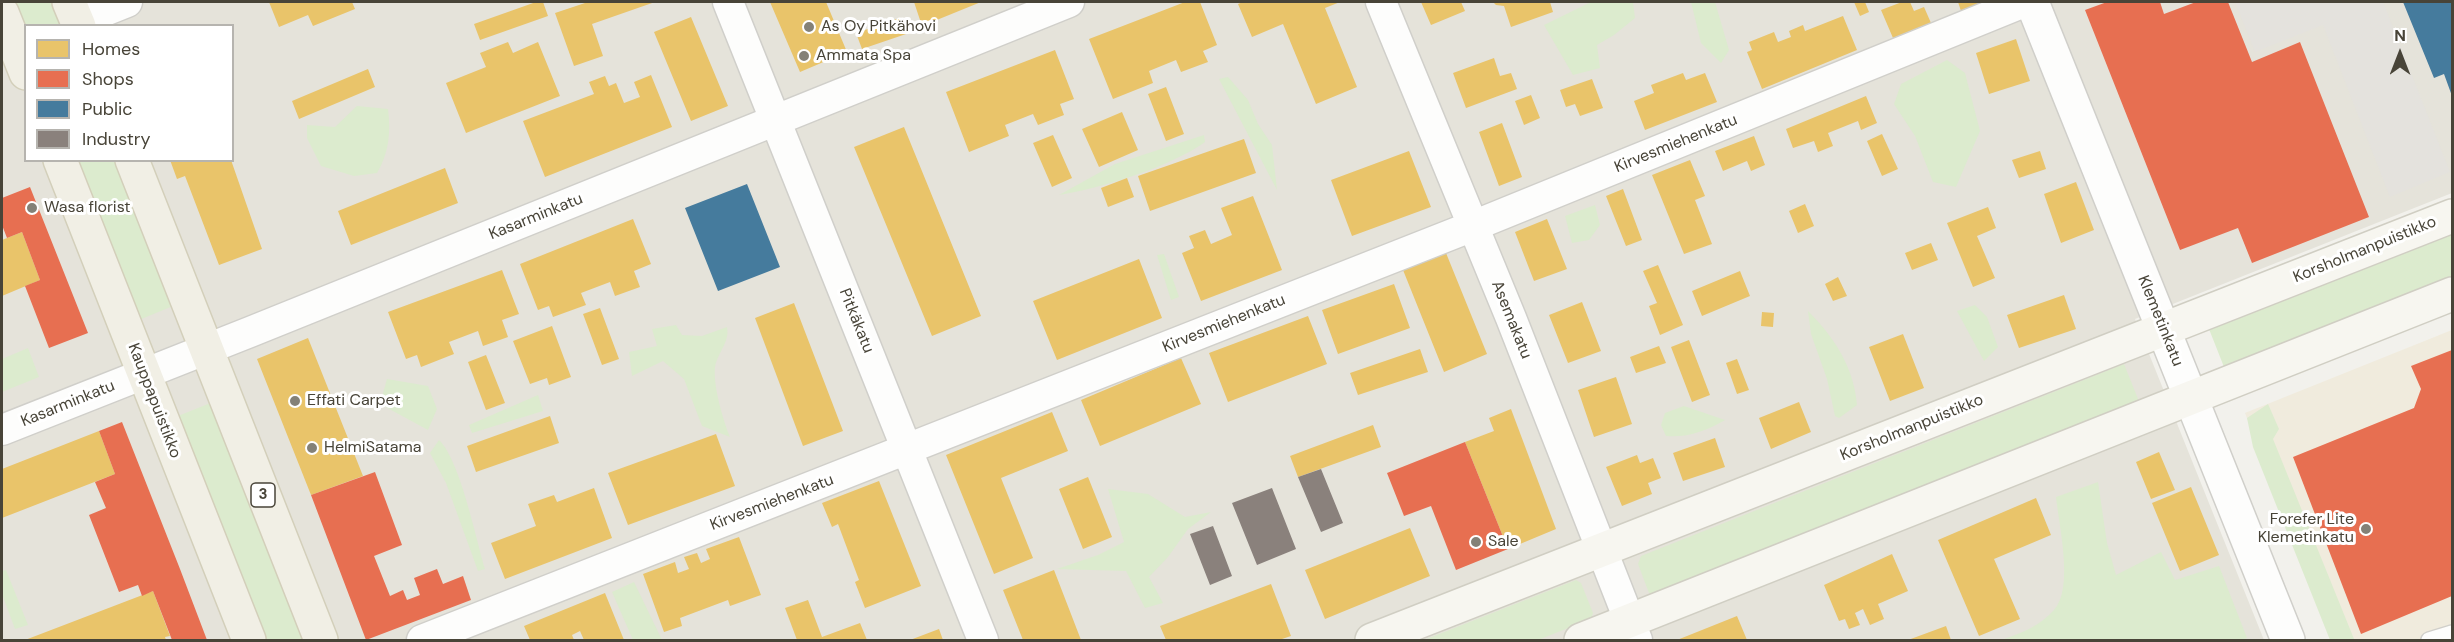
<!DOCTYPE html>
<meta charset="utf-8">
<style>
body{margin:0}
#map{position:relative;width:2454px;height:642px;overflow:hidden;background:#f2f1ec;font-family:"DM Sans",sans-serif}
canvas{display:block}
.frame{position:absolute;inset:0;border:3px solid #484438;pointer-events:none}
.legend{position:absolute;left:24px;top:24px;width:210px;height:138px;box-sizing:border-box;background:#fff;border:2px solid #b6b4af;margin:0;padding:8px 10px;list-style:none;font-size:18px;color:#484438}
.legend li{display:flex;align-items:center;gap:12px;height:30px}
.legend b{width:30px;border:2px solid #b6b4af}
.north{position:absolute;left:2370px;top:24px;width:60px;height:60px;-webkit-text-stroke:4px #fff;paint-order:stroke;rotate:0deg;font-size:16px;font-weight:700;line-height:24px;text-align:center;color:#484438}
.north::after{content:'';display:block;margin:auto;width:21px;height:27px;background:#484438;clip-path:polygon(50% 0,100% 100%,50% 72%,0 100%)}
</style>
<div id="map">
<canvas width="2454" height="642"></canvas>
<div class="frame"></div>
<ul class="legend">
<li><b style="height:16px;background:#e9c46a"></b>Homes</li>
<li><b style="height:16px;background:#e76f51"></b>Shops</li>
<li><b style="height:16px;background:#457b9d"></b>Public</li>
<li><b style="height:16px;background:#8a817c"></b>Industry</li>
</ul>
<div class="north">N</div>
</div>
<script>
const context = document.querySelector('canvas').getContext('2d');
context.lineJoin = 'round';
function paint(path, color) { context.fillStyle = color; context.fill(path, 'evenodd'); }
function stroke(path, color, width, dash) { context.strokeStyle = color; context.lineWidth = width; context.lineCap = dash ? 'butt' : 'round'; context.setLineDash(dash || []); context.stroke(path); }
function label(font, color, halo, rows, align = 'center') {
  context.font = font + ' "DM Sans",sans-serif'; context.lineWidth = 6; context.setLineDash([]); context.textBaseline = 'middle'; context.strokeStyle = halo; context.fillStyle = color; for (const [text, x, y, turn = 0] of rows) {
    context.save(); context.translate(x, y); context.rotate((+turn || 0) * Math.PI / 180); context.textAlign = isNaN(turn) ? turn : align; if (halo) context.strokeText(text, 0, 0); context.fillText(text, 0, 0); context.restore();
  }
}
paint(new Path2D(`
 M2 2H2452V193L2135 319 2264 640H2ZM26 26H232V160H26Z`), '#e5e3da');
paint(new Path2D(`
 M2452 330V640H2334L2245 413Z`), '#f0ebdd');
paint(new Path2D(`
 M12 2H52L61 25 26 26 25 34Z
 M1591 2H1633L1635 18 1614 35 1597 45 1600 68 1573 75 1544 25Z
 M1691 2H1715L1729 50 1721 63 1701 43Z
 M1947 60 1965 73 1980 131 1956 187 1933 182 1915 136 1894 104 1901 84Z
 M1228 77 1248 100 1258 124 1272 145 1277 190 1219 79Z
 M357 106 388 109C391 132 389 153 377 173L354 176 321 166 307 138V125L335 127Z
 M1204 135 1205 142C1170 167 1102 188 1059 195L1115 164Z
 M76 161H115L173 306 139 320Z
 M1595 205 1600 225 1589 240 1572 243 1565 216Z
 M2452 233V276L2224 367 2209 329Z
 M1164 254 1179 297 1171 300 1157 255Z
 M1975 305 1987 317 1998 347 1984 361 1957 311Z
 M1808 311C1834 337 1854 367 1857 405L1839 418 1835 416 1827 379 1811 334Z
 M676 325 682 335 702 336 727 327C730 342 718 352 715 367 713 386 723 420 730 437L702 426 684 379 663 361 632 376 629 352 657 346 652 329Z
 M28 348 39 377 2 392V359Z
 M2124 364 2140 404 1656 596 1649 593 1638 564 1641 556Z
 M387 379 428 386 437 409 428 430 380 404Z
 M538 395 543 411 472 433 469 425Z
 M213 402 306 640H267L178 416Z
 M2268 404 2279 429 2273 439 2354 639 2330 640 2253 447 2247 418Z
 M1684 406 1725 420C1706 431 1687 438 1666 436L1661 425 1665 413Z
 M439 440C460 460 476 539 485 569L478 571 446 483 430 453Z
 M2098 482 2107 543 2116 575 2161 552 2175 580 2219 566 2247 638 2241 640H2002C2021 633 2040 626 2054 610 2074 588 2059 526 2056 497Z
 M1108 489 1148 494 1185 517 1211 512 1188 529 1168 557 1149 577 1163 603 1145 608 1126 571 1057 569 1098 555 1124 542Z
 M6 570 28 625 15 629 2 594V571Z
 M1576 580 1581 583 1593 613 1591 619 1538 640H1424Z
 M634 582 662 640H633L612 592Z`), '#dcebce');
paint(new Path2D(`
 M2235 2H2383L2450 172 2390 197 2323 25 2255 52Z`), '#e4e2dd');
paint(new Path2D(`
 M269 2H352L355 9 313 26 308 15 279 27Z
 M536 2H543L548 16 480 40 474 24Z
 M588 2H655L592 24 603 56 574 66 555 13Z
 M770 2H826L847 52 800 72Z
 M914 2H981L922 26Z
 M1185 2H1200L1217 45 1203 51 1208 62 1181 72 1176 60 1149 71 1153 83 1113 99 1089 39Z
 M1243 2H1340L1325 8 1357 87 1316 104 1283 24 1252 37 1238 4Z
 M1421 2H1461L1465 11 1431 25Z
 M1493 2H1550L1553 12 1511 27 1504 6 1496 5Z
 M1854 2H1865L1869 12 1860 16Z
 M1902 2H1910L1914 11 1924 7 1931 23 1893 38 1881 10Z
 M1958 2H1987L1961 11Z
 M1843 16 1857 50 1762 89 1747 52 1752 50 1749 42 1774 32 1778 42 1791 37 1789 31 1803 25 1805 31Z
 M691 17 728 106 691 121 654 32Z
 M900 18 906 34 862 49 856 33Z
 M2016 39 2030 81 1989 94 1976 53Z
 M508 42 513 53 538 42 560 96 466 133 446 83 486 67 480 53Z
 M1055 50 1074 99 1060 104 1064 115 1038 125 1033 114 1005 125 1009 136 969 152 946 92Z
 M1494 58 1500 76 1511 73 1517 89 1466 108 1453 73Z
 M368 69 375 87 299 119 292 101Z
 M1683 73 1686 80 1705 73 1717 102 1645 130 1634 101 1654 93 1651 85Z
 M651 75 672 127 545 177 523 121 594 94 589 82 605 76 609 86 616 83 624 103 640 97 634 82Z
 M1592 79 1603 108 1580 116 1575 104 1566 107 1560 90Z
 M1166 87 1184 134 1166 141 1148 94Z
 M1531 95 1540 118 1524 125 1515 101Z
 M1866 96 1877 123 1861 130 1858 121 1828 133 1833 146 1818 152 1814 141 1793 148 1786 129Z
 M1122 112 1138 150 1099 167 1082 129Z
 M1502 123 1522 177 1499 186 1479 132Z
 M904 127 981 316 932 336 854 147Z
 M1882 134 1898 169 1882 176 1867 141Z
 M1053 135 1072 178 1052 187 1033 143Z
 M1754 136 1765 165 1751 171 1747 161 1723 171 1715 151Z
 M1244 139 1256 173 1150 211 1138 176Z
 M1409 151 1431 207 1352 236 1331 180Z
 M2040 151 2046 169 2019 178 2012 160Z
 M170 160H231L262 249 219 265 185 176 177 179Z
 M1690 160 1705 196 1695 200 1712 244 1684 254 1652 175Z
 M445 168 458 203 351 245 338 211Z
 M1127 178 1134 197 1108 207 1101 188Z
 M2076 182 2094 230 2061 243 2044 194Z
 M1623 189 1642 240 1626 246 1606 196Z
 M1253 196 1282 270 1201 301 1182 253 1194 248 1189 236 1205 230 1211 244 1232 235 1221 208Z
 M1805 204 1814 226 1798 233 1789 211Z
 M1988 207 1996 228 1977 236 1995 278 1973 287 1947 223Z
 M633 219 651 264 634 271 640 287 615 296 610 282 581 293 586 305 553 317 549 306 538 310 520 264Z
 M1547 219 1567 269 1534 281 1515 232Z
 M22 232 40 280 2 296V240Z
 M1931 243 1938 260 1912 270 1905 253Z
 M1446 253 1487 354 1444 372 1403 270Z
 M1139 259 1162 318 1057 360 1033 301Z
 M1658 265 1683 325 1660 335 1649 306 1657 303 1643 271Z
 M502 270 519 314 502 320 508 337 483 346 478 331 449 342 454 354 421 367 417 355 406 359 388 312Z
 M1740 271 1750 296 1702 316 1692 291Z
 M1838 277 1847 296 1833 301 1825 284Z
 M1394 284 1410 328 1338 354 1322 310Z
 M2064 295 2076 329 2019 348 2007 315Z
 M1582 302 1601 351 1568 363 1549 315Z
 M794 303 843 431 803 446 755 318Z
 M600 308 619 359 602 365 583 314Z
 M1762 312 1774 313 1773 327 1761 326Z
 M1308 316 1327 364 1228 402 1209 353Z
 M552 326 571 377 549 385 547 378 530 384 513 341Z
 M1903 334 1924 388 1890 401 1869 347Z
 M308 338 363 476 311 495 257 359Z
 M1689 340 1710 395 1692 402 1671 347Z
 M1659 346 1666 363 1636 373 1630 357Z
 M1420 349 1428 372 1358 395 1350 373Z
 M486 355 505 403 486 410 468 362Z
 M1181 358 1201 404 1100 446 1081 400Z
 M1737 359 1749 390 1737 394 1726 363Z
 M1616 377 1632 424 1594 437 1578 390Z
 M1799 402 1811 432 1771 449 1759 418Z
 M1511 409 1556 529 1508 549 1465 442 1494 431 1489 418Z
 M1052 412 1068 451 1001 478 1033 558 994 574 946 455Z
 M550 416 559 443 476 472 467 446Z
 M1373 425 1381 447 1298 477 1290 456Z
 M99 431 115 474 2 518V469Z
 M716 434 735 486 628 525 608 473Z
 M1715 438 1725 467 1683 481 1673 453Z
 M2159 452 2175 490 2151 499 2136 462Z
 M1637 455 1640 463 1653 458 1661 478 1648 483 1652 494 1622 506 1606 467Z
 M1088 477 1112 537 1083 549 1059 489Z
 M879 481 921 586 865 608 855 582 859 580 838 524 832 527 822 503Z
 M2191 487 2219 555 2180 571 2152 503Z
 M594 488 612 538 505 579 491 543 536 526 528 504 554 495 557 502Z
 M2036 498 2051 535 1994 559 2020 619 1979 636 1938 540Z
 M1410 528 1430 576 1325 619 1305 570Z
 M739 537 761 595 730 606 728 600 680 618 682 626 664 632 643 574 675 562 678 573 689 569 684 557 697 553 701 563 710 559 706 549Z
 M1892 554 1908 591 1878 604 1884 619 1870 625 1863 609 1855 613 1860 625 1849 629 1845 619 1839 621 1824 585Z
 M1054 570 1081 640H1023L1003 590Z
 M1271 584 1291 636 1279 640H1166L1160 626Z
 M153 591 170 636 165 637 166 640H25Z
 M605 593 624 640H584L580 631 572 635 574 640H530L524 626Z
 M808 600 822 637 860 623 867 640H797L785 608Z
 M1737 616 1747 640H1677Z
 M1946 626 1951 640H1908Z
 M939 629 943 640H910Z`), '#e9c46a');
paint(new Path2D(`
 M2107 2H2160L2164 14 2196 2H2228L2252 62 2300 42 2369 217 2252 263 2238 228 2180 250 2085 10Z
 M30 187 88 333 49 348 25 286 40 280 22 232 7 238 2 225V198Z
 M2452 350V596L2361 634 2293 457 2414 408 2421 389 2411 366Z
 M122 422 180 569 207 640H172L153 591 142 596 138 585 119 592 89 515 106 508 95 482 115 474 99 431Z
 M1465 442 1508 549 1456 570 1431 506 1404 516 1387 473Z
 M375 472 402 545 374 556 390 596 403 590 407 600 420 595 414 578 437 569 443 584 463 576 471 600 366 640 311 495Z`), '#e76f51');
paint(new Path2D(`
 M2403 2H2452V96L2444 74 2434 78Z
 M747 184 780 267 718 291 685 208Z`), '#457b9d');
paint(new Path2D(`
 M1321 469 1343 523 1321 532 1298 477Z
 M1272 488 1296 549 1257 565 1232 503Z
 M1213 526 1232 576 1210 585 1190 534Z`), '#8a817c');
const service = new Path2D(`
 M2429 640 2452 633`);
const minor = new Path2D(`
 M728 2 983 640
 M1381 2 1511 318 1637 640
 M77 22 127 2
 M2 430 250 332 1069 2
 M422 640 1473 226 2024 2`);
const tertiary = new Path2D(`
 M2032 2 2288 640`);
const secondary = new Path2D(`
 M1372 640 2452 216
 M1581 640 2452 294`);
const primary = new Path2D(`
 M69 2 79 26
 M2 13 26 73
 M60 160 249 640
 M132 160 321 640`);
stroke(service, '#d0cfca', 18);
stroke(minor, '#d0cfca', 33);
stroke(tertiary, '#d0cfca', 36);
stroke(secondary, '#d0cec3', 36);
stroke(primary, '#d3cfba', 36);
stroke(service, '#fdfdfc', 15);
stroke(minor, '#fdfdfc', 30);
stroke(tertiary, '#fdfdfc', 33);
stroke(secondary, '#f7f6f0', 33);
stroke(primary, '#f1efe5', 33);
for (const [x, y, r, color] of [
 [809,27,6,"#848177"],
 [804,56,6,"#848177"],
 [32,208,6,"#848177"],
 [295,401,6,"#848177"],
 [312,448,6,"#848177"],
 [2366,529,6,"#848177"],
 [1476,542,6,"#848177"]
]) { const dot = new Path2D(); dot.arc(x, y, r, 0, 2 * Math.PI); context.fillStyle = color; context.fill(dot); stroke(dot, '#fff', 2); }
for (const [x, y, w] of [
 [263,495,24]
]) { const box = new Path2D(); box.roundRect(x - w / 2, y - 12, w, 24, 4.5); context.fillStyle = '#fff'; context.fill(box); stroke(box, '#484438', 1.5); }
label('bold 15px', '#484438', null, [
 ["3",263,495]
]);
label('16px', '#484438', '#fff', [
 ["As Oy Pitkähovi",821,27],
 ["Ammata Spa",816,56],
 ["Wasa florist",44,208],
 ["Effati Carpet",307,401],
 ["HelmiSatama",324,448],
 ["Forefer Lite",2354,520,"right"],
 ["Klemetinkatu",2354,538,"right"],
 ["Sale",1488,542]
], 'left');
label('16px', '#484438', '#fff', [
 ["Kirvesmiehenkatu",1676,144,-22],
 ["Kasarminkatu",536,217,-22],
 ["Korsholmanpuistikko",2365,250,-22],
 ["Asemakatu",1511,320,68],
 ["Pitkäkatu",856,321,68],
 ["Klemetinkatu",2160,321,68],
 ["Kirvesmiehenkatu",1224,324,-22],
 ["Kauppapuistikko",154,401,69],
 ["Kasarminkatu",68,404,-22],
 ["Korsholmanpuistikko",1912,428,-22],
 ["Kirvesmiehenkatu",772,503,-21]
]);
</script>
